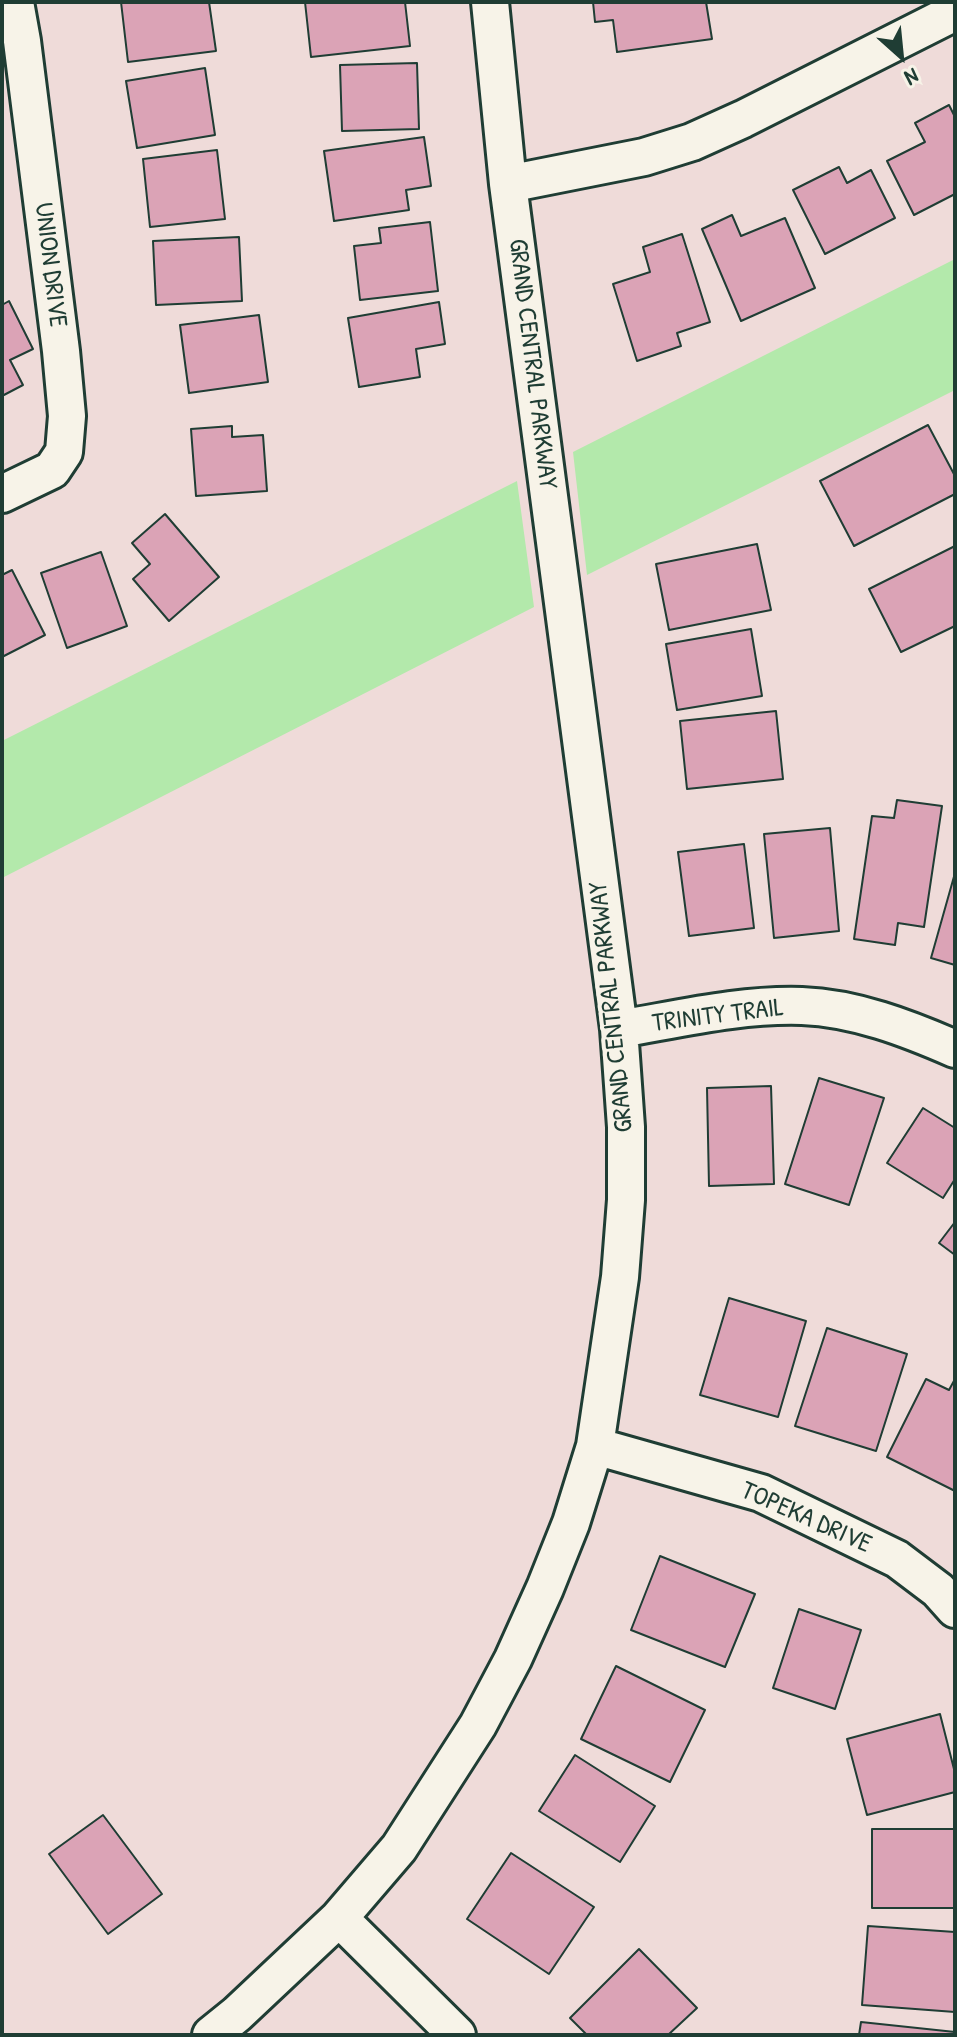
<!DOCTYPE html>
<style>
body{margin:0}
#map{position:relative;width:957px;height:2037px;overflow:hidden;background:#efdbd9;font-family:"Patrick Hand",sans-serif}
canvas{display:block}
.frame{position:absolute;inset:0;border:4px solid #1f3d34;pointer-events:none}
.north{position:absolute;left:861px;top:16px;width:80px;height:80px;-webkit-text-stroke:6px #f7f3e8;paint-order:stroke;rotate:153deg;font-size:22px;font-weight:700;line-height:32px;text-align:center;color:#1f3d34}
.north::after{content:'';display:block;margin:auto;width:28px;height:36px;background:#1f3d34;clip-path:polygon(50% 0,100% 100%,50% 72%,0 100%)}
</style>
<div id="map">
<canvas width="957" height="2037"></canvas>
<div class="frame"></div>
<div class="north">N</div>
</div>
<script>
const context = document.querySelector('canvas').getContext('2d');
context.lineJoin = 'round';
function paint(path, color) { context.fillStyle = color; context.fill(path, 'evenodd'); }
function stroke(path, color, width, dash) { context.strokeStyle = color; context.lineWidth = width; context.lineCap = dash ? 'butt' : 'round'; context.setLineDash(dash || []); context.stroke(path); }
function label(font, color, halo, rows, align = 'center') {
  context.font = font + ' "Patrick Hand",sans-serif'; context.lineWidth = 8; context.setLineDash([]); context.textBaseline = 'middle'; context.strokeStyle = halo; context.fillStyle = color; for (const [text, x, y, turn = 0] of rows) {
    context.save(); context.translate(x, y); context.rotate((+turn || 0) * Math.PI / 180); context.textAlign = isNaN(turn) ? turn : align; if (halo) context.strokeText(text, 0, 0); context.fillText(text, 0, 0); context.restore();
  }
}
paint(new Path2D(`
 M955 259V390L587 575 573 452Z
 M517 481 534 607 2 878V741Z`), '#b3e9ab');
const building = new Path2D(`
 M121 2H209L216 51 128 62Z
 M305 2H405L410 46 311 57Z
 M593 2H706L712 39 617 52 613 20 595 22Z
 M417 63 419 129 342 131 340 65Z
 M205 68 215 135 137 148 126 81Z
 M949 105 955 117V194L914 215 887 161 925 142 915 123Z
 M424 137 431 186 406 190 409 210 334 221 324 151Z
 M217 150 225 219 150 227 143 159Z
 M839 167 847 183 871 170 895 218 825 254 793 190Z
 M732 215 741 236 785 218 815 288 741 321 702 229Z
 M430 222 438 291 360 300 354 246 381 243 379 228Z
 M682 234 710 322 677 333 681 346 637 361 613 284 650 272 643 247Z
 M239 237 242 301 156 305 153 241Z
 M9 301 33 349 10 360 23 385 2 396V305Z
 M439 302 445 344 416 349 420 377 359 387 348 318Z
 M259 315 268 382 189 393 180 325Z
 M928 425 955 476V494L854 546 820 481Z
 M232 426V437L263 435 267 491 196 496 191 429Z
 M165 514 219 577 169 621 133 579 150 564 132 543Z
 M757 544 771 610 669 630 656 564Z
 M955 546V626L901 652 869 589Z
 M101 552 127 626 67 648 41 573Z
 M12 570 45 635 2 657V575Z
 M751 629 762 696 677 710 666 644Z
 M776 711 783 779 687 789 680 721Z
 M897 800 942 806 924 927 898 923 895 945 854 939 872 816 894 818Z
 M830 828 839 931 774 938 764 834Z
 M744 844 754 928 689 936 678 852Z
 M955 873V965L931 958Z
 M819 1078 884 1098 849 1205 785 1184Z
 M771 1086 774 1184 709 1186 707 1088Z
 M923 1108 955 1128V1179L943 1198 887 1163Z
 M955 1222V1255L939 1243Z
 M729 1298 806 1321 778 1417 700 1395Z
 M827 1328 907 1354 876 1451 795 1426Z
 M926 1379 949 1390 955 1379V1491L887 1457Z
 M660 1556 755 1594 725 1667 631 1630Z
 M799 1609 861 1630 835 1709 773 1688Z
 M616 1666 705 1710 670 1782 581 1739Z
 M940 1714 955 1773V1792L867 1815 847 1739Z
 M575 1755 655 1806 620 1862 539 1811Z
 M103 1815 162 1894 108 1934 49 1854Z
 M872 1829H955V1908H872Z
 M511 1853 594 1907 549 1974 467 1919Z
 M868 1926 955 1932V2012L862 2005Z
 M639 1949 697 2008 668 2035H587L570 2018Z
 M861 2022 955 2032V2035H859Z`);
paint(building, '#dba3b6');
stroke(building, '#1f3d34', 2);
const minor = new Path2D(`
 M508 184 644 157 692 142 743 119 955 12
 M2 494 52 470 64 452 67 416 61 351 22 41 15 2
 M619 1029C679 1019 741 1004 802 1006 855 1008 907 1028 955 1049
 M595 1446 761 1493 897 1559 938 1590 955 1609
 M339 1918 457 2035
 M211 2035 237 2014 339 1918 399 1848 478 1725 513 1659 545 1588 571 1523 595 1446 620 1277 626 1200V1127L619 1029 508 184 490 2`);
stroke(minor, '#1f3d34', 42);
stroke(minor, '#f7f3e8', 36);
label('26px', '#1f3d34', '#f7f3e8', [
 ["UNION DRIVE",50,265,83],
 ["GRAND CENTRAL PARKWAY",532,364,83],
 ["GRAND CENTRAL PARKWAY",612,1007,-96],
 ["TRINITY TRAIL",718,1016,-7],
 ["TOPEKA DRIVE",806,1518,24]
]);
</script>
